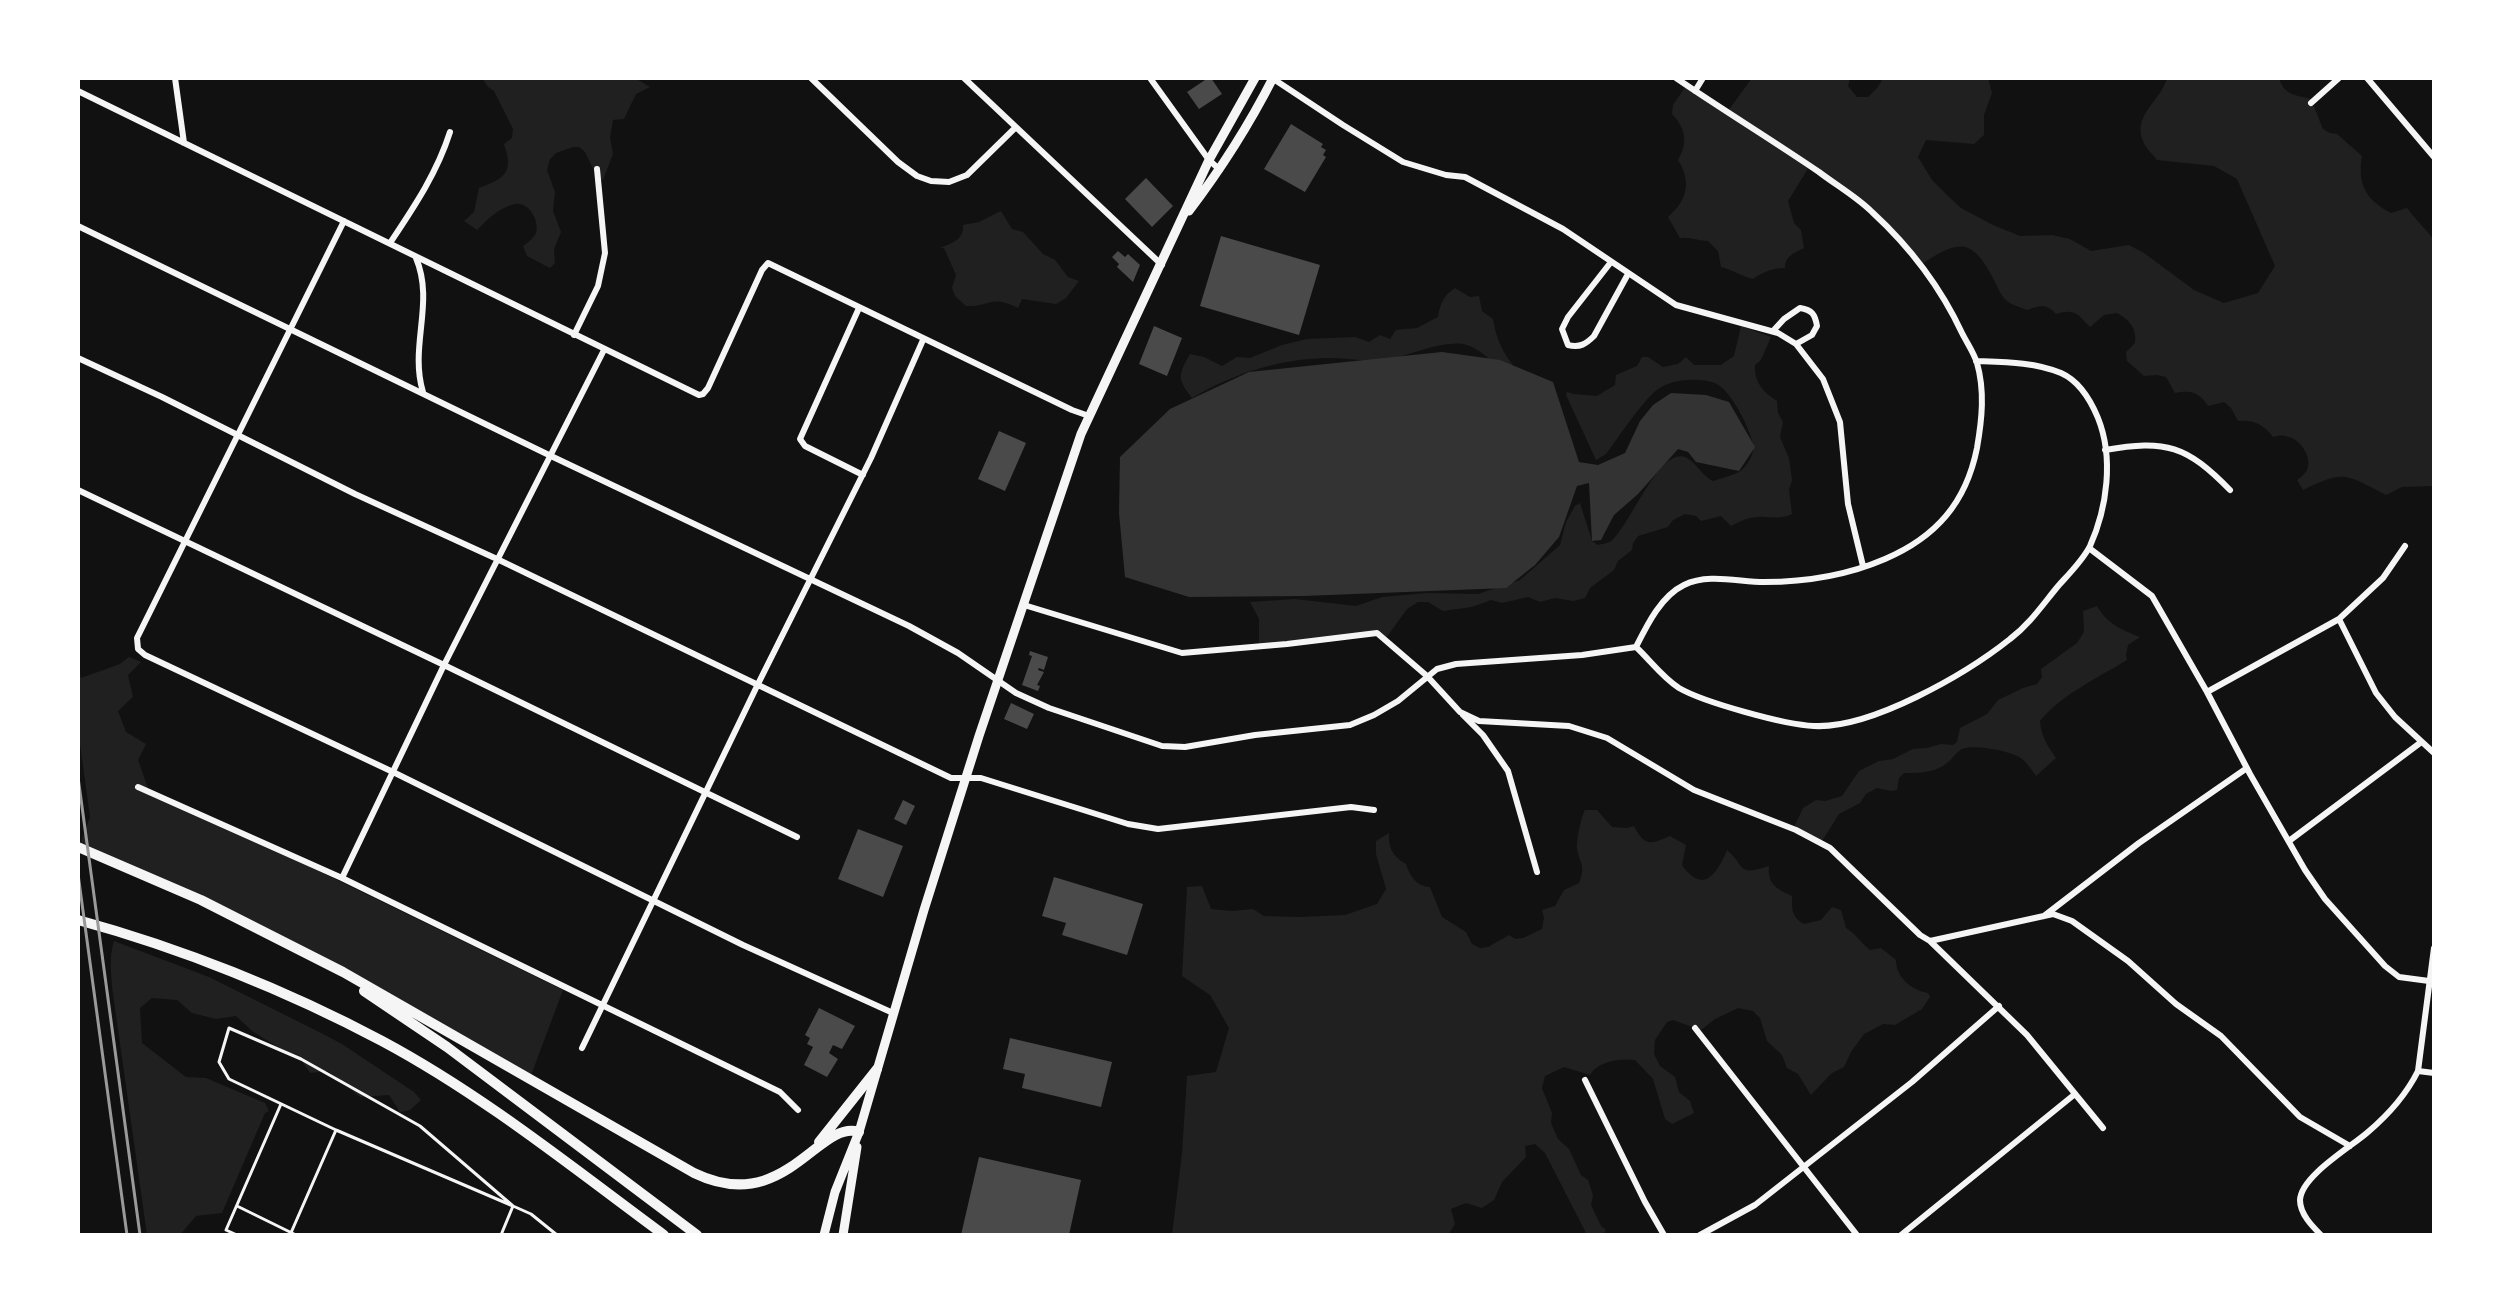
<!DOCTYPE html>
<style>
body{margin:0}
#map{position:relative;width:2512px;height:1313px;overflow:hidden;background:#111;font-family:"DM Sans",sans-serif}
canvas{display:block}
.frame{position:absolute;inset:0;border:80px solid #fff;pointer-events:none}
</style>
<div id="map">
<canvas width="2512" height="1313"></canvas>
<div class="frame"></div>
</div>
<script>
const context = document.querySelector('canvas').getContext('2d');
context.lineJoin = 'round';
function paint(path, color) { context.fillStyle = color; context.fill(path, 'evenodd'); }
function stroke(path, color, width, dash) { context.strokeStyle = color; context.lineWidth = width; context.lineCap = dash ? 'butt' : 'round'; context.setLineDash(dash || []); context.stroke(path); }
paint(new Path2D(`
 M482 78H635L650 87 636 94 624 119 613 120 610 138 613 154 603 180 598 179 585 152 579 147H573L556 153 550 159 547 170 555 192 553 211 561 232 554 249 555 263 550 268 527 256 523 246C528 242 534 238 536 233 540 220 528 201 515 204 498 208 488 219 477 230L464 221 474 212 479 188C505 178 514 173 504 144L512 138 513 129 494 91 488 87Z
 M1752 78H1850L1848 86 1857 97H1868L1878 87 1883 78H1988L1992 93 1984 115V135L1974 144 1926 140 1918 157 1932 180 1947 195 1961 208 1993 225 2020 236 2052 235 2070 239 2091 251 2129 245 2144 253 2194 290 2224 303 2258 293 2275 266 2237 179 2214 166 2157 160C2153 154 2145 148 2143 141 2132 115 2161 101 2167 78H2279C2284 95 2295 95 2311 99L2323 129 2330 133 2337 134 2362 156C2357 184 2366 200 2391 213L2407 208C2416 220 2426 229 2434 240V486L2402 487 2386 495C2346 475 2346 469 2303 490L2297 480C2301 477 2305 474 2307 470 2314 453 2293 429 2273 437 2263 424 2254 420 2238 421L2231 408 2224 402 2208 406C2199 392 2191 390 2175 393L2166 377 2157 375 2144 376 2127 361 2126 352 2135 343C2137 328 2129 320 2117 313L2104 315 2090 327C2078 314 2074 308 2056 314 2046 303 2040 306 2027 310 2020 307 2011 305 2006 300 2001 296 1997 286 1994 280 1972 238 1960 239 1922 264L1870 207 1809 167 1788 201 1794 223 1801 230 1804 248C1794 253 1785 256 1785 268 1772 268 1763 272 1753 279 1741 276 1733 270 1721 267L1718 251 1708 241C1698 241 1691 237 1680 238L1668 217C1687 200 1692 183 1678 160 1688 142 1686 129 1672 114L1673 105 1686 86 1728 111Z
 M1001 211 1012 229 1023 232 1043 254 1055 260 1068 277 1079 281 1066 298 1056 304 1022 299 1018 308C991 294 990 307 966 306L955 296 952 288 956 275 944 248H940C952 243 964 240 963 225L979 222Z
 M1455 288 1470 297 1479 296 1482 311 1493 319C1495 333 1500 346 1507 357 1512 364 1515 367 1517 375 1498 372 1486 351 1467 345 1444 338 1405 358 1382 361 1365 362 1348 358 1331 358 1282 358 1234 373 1192 398 1177 379 1178 375 1190 354L1204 357 1222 366 1237 357 1250 358 1282 345 1307 339 1355 337 1369 342 1380 335 1390 339 1396 330 1417 328 1438 317C1440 304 1443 296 1455 288Z
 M1741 326 1771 337 1761 360 1755 365C1754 382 1763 392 1777 401L1778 413 1783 422 1780 437 1789 458 1792 480 1789 490 1792 514C1782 519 1774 517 1764 517 1751 516 1741 521 1731 526L1721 516 1701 521 1696 516 1685 514 1673 520 1668 527 1638 536 1633 543 1632 550 1618 561 1614 570 1590 588 1585 598 1573 601 1555 598 1540 602 1528 597 1502 603 1491 600 1472 607 1443 611 1428 602H1418L1407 609 1386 638 1377 633 1262 645 1259 643V619L1250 602 1295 599 1356 606 1382 597 1427 593 1478 594 1520 580 1560 545 1566 522 1575 506 1580 503 1592 541 1598 545C1602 544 1608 543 1611 541 1630 526 1659 447 1685 457 1695 461 1701 475 1713 481 1721 478 1731 476 1739 472 1746 468 1755 454 1753 445 1750 428 1731 390 1715 383 1699 377 1671 379 1658 389 1643 400 1618 438 1606 454L1596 460 1566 395 1567 392 1574 394 1597 396 1615 385 1616 375 1637 366 1642 357H1648L1663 367 1678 364 1686 357 1694 365H1721L1734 356Z
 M2097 606C2107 624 2122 630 2140 637L2128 645 2126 655 2127 660C2098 678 2062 694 2040 721 2041 736 2047 745 2056 758L2036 776C2032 770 2026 762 2021 758 2010 751 1973 744 1962 749 1955 753 1954 757 1948 762 1936 773 1919 773 1904 773L1899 778 1897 790 1891 791 1877 788 1866 794 1860 803 1839 814 1822 841 1794 827 1803 808 1816 800 1825 801 1842 796 1859 771 1879 761 1893 759 1913 749 1927 748 1941 744 1953 745 1957 742 1960 728 1987 714 1998 700 2023 688 2037 684 2042 677 2041 669 2077 643 2084 632 2083 611Z
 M129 657 141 662 128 675 133 697 118 711 126 732 146 744 138 760 148 788 563 990 530 1078 323 963 81 842 90 817 78 729V666L81 678 120 664Z
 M1585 810H1597L1612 827 1627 828 1634 826C1644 846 1650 845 1670 836L1686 845 1682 865C1703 895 1717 874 1727 850 1746 866 1736 877 1769 866 1767 884 1777 889 1792 896 1792 908 1791 917 1804 924L1821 920 1832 907 1841 910 1846 928C1856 934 1861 943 1870 950L1881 948 1896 960C1896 978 1912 990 1928 993L1930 997 1922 1009 1895 1025 1883 1024 1864 1034 1851 1052 1844 1067 1832 1073 1811 1095 1798 1074 1787 1068 1782 1055 1767 1041 1760 1018 1753 1011 1738 1008 1715 1019 1701 1030 1673 1020 1667 1022 1655 1040 1654 1054 1660 1066 1675 1077 1679 1092 1690 1101 1694 1113 1672 1124 1665 1119 1653 1079 1635 1060C1621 1058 1598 1061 1590 1075L1564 1067 1545 1076 1542 1088 1552 1113 1551 1123 1558 1139 1569 1149 1581 1175 1588 1180 1593 1195 1591 1205 1601 1226 1606 1230 1603 1235H1587L1545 1153 1535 1144 1525 1146 1526 1157 1502 1182 1494 1200 1482 1208 1466 1203 1451 1209 1455 1224 1448 1235H1172L1182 1153 1187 1076 1216 1072 1229 1028 1210 995 1182 976 1187 887 1202 886 1211 909 1232 911 1253 909 1264 916 1299 917 1345 915 1377 904 1386 889 1376 854V841L1389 833C1388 848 1393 857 1406 864 1410 876 1416 886 1430 887L1442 917 1466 932 1472 944 1480 948 1488 947 1509 935 1515 939 1523 938 1542 929 1544 918 1542 910 1555 906 1564 890 1579 883C1586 865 1580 864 1577 849 1576 842 1581 817 1585 810Z
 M114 941 209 977 321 1033 342 1044 414 1092 421 1100 410 1110 400 1112 389 1095 360 1097 328 1071 310 1073 298 1055 281 1049 252 1031 236 1016 216 1019 192 1013 177 1000 152 998 140 1008 142 1043 186 1077 206 1078 265 1103 269 1111 265 1113 222 1213 196 1216 180 1235H147L112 987C111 970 109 957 114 941Z`), '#202020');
paint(new Path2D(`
 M1442 352 1500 360 1553 382 1579 462 1598 465 1625 453 1640 421 1653 405 1671 393 1706 395 1729 402 1755 447 1739 471 1696 462 1688 452 1678 449 1638 494 1614 515 1601 540 1592 541 1589 483 1577 486 1559 537 1535 565 1506 588 1304 596 1189 597 1125 577 1119 513 1120 457 1170 409 1249 372Z`), '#333');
paint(new Path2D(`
 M1208 78H1211L1222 94 1199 109 1187 92Z
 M1291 124 1323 144 1321 147 1326 150 1323 155 1326 157 1305 192 1264 169Z
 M1146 178 1173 206 1152 227 1125 199Z
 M1221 236 1320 265 1299 335 1200 306Z
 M1118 251 1125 257 1128 254 1140 265 1133 282 1117 267 1119 264 1112 257Z
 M1154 326 1182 338 1167 376 1139 364Z
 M999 431 1026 443 1005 491 978 479Z
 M1030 651 1048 657 1044 670 1039 668 1038 670 1044 672 1037 685 1040 686 1038 691 1022 685 1032 656 1029 655Z
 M1011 703 1034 714 1027 729 1004 719Z
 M903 800 915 806 906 825 894 819Z
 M858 829 903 846 883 897 838 879Z
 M1054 877 1143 904 1127 955 1062 935 1066 923 1042 916Z
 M819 1008 855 1026 842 1049 833 1045 829 1053 838 1059 827 1077 804 1065 813 1047 807 1044 810 1038 805 1035Z
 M1010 1038 1112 1062 1101 1107 1022 1088 1025 1074 1003 1069Z
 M979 1157 1081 1180 1069 1235H961Z`), '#4a4a4a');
stroke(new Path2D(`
 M237 1206 296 1235
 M513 1206 336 1130 229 1079 219 1062 229 1028 301 1059 420 1126 513 1206 531 1214 557 1235
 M237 1235 226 1230 281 1104
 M290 1235 336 1130
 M501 1235 513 1206`), '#f5f5f5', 3);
stroke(new Path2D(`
 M175 78 184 143
 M811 78 898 162 917 176 931 181 949 182 967 175 1016 127
 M964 78 1162 265
 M1150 78 1209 160 1220 170
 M1272 78 1343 125 1403 162 1446 175 1465 177 1563 229 1676 305 1778 333 1796 344 1823 379 1840 422 1848 504 1863 566
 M2367 78 2434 157
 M78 91 699 395 703 394 708 388 762 270 768 263 1072 410 1089 416
 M1695 91 1703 78
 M2311 103 2339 78
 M344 221 137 638 138 649 145 655 393 772 743 945 893 1013
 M78 226 551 456 909 626 958 653 1016 693 1049 708 1162 746 1185 747 1255 735 1350 725 1374 715 1398 701 1437 669 1456 664 1582 655 1636 647C1647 625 1661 596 1684 585 1708 573 1739 582 1764 582 1804 582 1848 575 1885 559 1936 537 1966 503 1977 448 1982 419 1985 391 1977 363 1974 353 1967 343 1962 333 1941 288 1909 246 1872 212 1857 197 1836 185 1819 172 1772 140 1723 110 1676 78
 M390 243C414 207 437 173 450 132
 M416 258C435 303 409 346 423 392
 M1611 262 1568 317 1562 329 1568 345C1580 348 1586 344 1594 336L1628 274
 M859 308 800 439 805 446 863 475
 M1773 331 1784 319 1800 308C1812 310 1815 314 1817 326L1812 335 1796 344
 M574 335 598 286 605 253 597 169
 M78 358 162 397 355 494 497 559 951 778H981L1128 824 1158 829 1351 807 1374 810
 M2105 450C2166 439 2187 446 2230 490
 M78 490 444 665 797 837
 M2089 548 2152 596 2207 692 2250 774 2305 870 2325 899 2385 966 2399 977 2429 981
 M1024 605 1182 653 1287 644 1377 633 1427 676 1460 712 1479 721 1569 726 1607 738 1694 790 1796 830 1830 848 1920 935 1930 941 2053 914 2072 921 2128 961 2176 1004 2221 1036 2300 1117 2350 1146
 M2339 619 2376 693 2395 717 2434 753
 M1636 647C1650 660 1662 677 1679 688 1703 702 1785 725 1814 726 1871 729 1966 674 2010 639 2030 624 2043 604 2059 585 2069 574 2083 560 2090 546 2107 508 2114 458 2098 418 2091 401 2079 381 2061 373 2035 362 2004 362 1976 361
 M2207 692 2339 619 2383 578 2405 546
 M1463 715 1483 735 1508 771 1537 872
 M138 787 342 878 780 1092 798 1110
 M2289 841 2420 743
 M342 878 444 665 604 350
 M2044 916 2139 843 2247 768
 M1930 941 2027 1035 2103 1128
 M1695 1028 1857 1235
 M582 1048 758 684 871 458 923 340
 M2418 1071 2434 1073
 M1585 1080 1645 1202 1664 1235
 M1700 1235 1755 1205 1912 1082 1999 1006
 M1901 1235 2075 1094
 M2321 1235C2312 1226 2300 1214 2300 1200 2301 1176 2351 1147 2368 1132 2388 1115 2406 1095 2418 1071L2434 948`), '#f5f5f5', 6);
stroke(new Path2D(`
 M1189 211C1221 169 1249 125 1273 78
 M824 1235 835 1192 859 1132 924 910 979 736 1081 434 1209 160 1255 78
 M843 1235 857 1147`), '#f5f5f5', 9);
stroke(new Path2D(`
 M78 847 201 900 343 972 694 1173C785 1217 818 1119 859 1132
 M78 920C181 948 288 991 382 1041 483 1095 573 1168 664 1235
 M364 991 447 1047 697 1235
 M819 1142 877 1069`), '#f5f5f5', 10);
stroke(new Path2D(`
 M78 777 140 1235
 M78 874 127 1235`), '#9a9a9a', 3);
</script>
